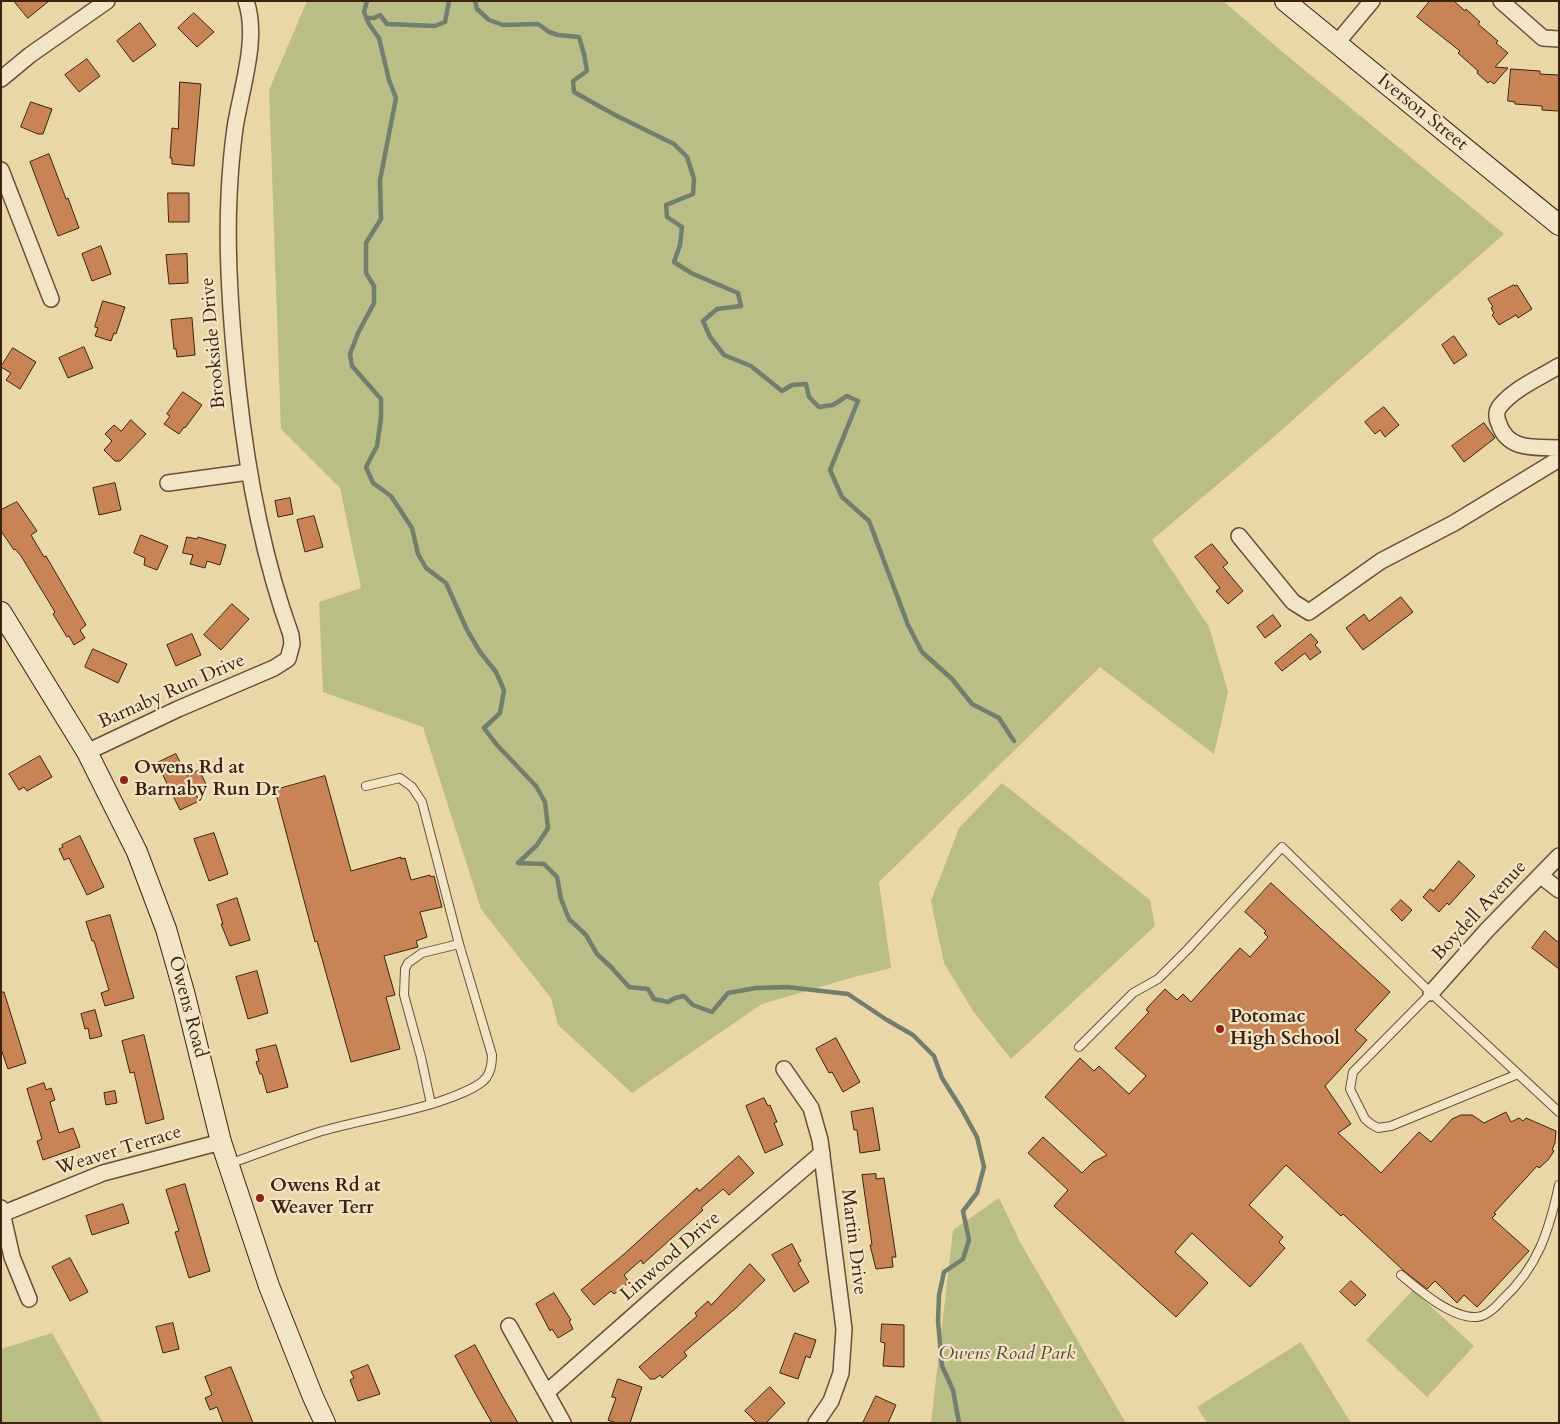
<!DOCTYPE html>
<style>
body{margin:0}
#map{position:relative;width:1560px;height:1424px;overflow:hidden;background:#ead7a8;font-family:Cardo,serif}
canvas{display:block}
.frame{position:absolute;inset:0;border:2px solid #3c2310;pointer-events:none}
</style>
<div id="map">
<canvas width="1560" height="1424"></canvas>
<div class="frame"></div>
</div>
<script>
const context = document.querySelector('canvas').getContext('2d');
context.lineJoin = 'round';
function paint(path, color) { context.fillStyle = color; context.fill(path, 'evenodd'); }
function stroke(path, color, width, dash) { context.strokeStyle = color; context.lineWidth = width; context.lineCap = dash ? 'butt' : 'round'; context.setLineDash(dash || []); context.stroke(path); }
function label(font, color, halo, rows, align = 'center') {
  context.font = font + ' Cardo,serif'; context.lineWidth = 4.5; context.setLineDash([]); context.textBaseline = 'middle'; context.strokeStyle = halo; context.fillStyle = color; for (const [text, x, y, turn = 0] of rows) {
    context.save(); context.translate(x, y); context.rotate((+turn || 0) * Math.PI / 180); context.textAlign = isNaN(turn) ? turn : align; if (halo) context.strokeText(text, 0, 0); context.fillText(text, 0, 0); context.restore();
  }
}
paint(new Path2D(`
 M307 1H1223L1285 54 1504 234 1269 441 1152 540 1209 627 1228 692 1214 754 1100 667 879 882 891 968 854 977 762 1004 632 1093 558 1025 551 998 481 909 423 727 323 692 319 602 361 588 340 488 281 429 269 90Z
 M1002 783 1150 900 1155 926 1011 1059 973 1011 944 963 931 901 959 828Z
 M999 1198 1021 1244 1126 1423H931L953 1230Z
 M1413 1290 1474 1346 1427 1397 1366 1340Z
 M52 1333 103 1423H1V1349Z
 M1301 1342 1351 1423H1207L1197 1407Z`), '#babd85');
stroke(new Path2D(`
 M367 1 364 12 369 24 379 38 389 80 396 98 380 180 381 219 366 243V273L374 286V303L358 333 350 354 352 366 381 399V418L377 446 366 467 373 483 391 496 412 528 418 554 426 568 446 583 467 630 480 652 496 672 504 690 500 713 484 728 497 745 536 786 545 802 548 828 537 845 518 863 544 864 557 877 561 899 569 919 586 935 597 954 611 967 629 987 648 989 654 999 668 1002 675 998 684 996 693 1005 712 1012 728 993 756 988 787 987 848 994 887 1020 913 1035 934 1056 942 1078 961 1108 977 1137 984 1167 977 1193 963 1211 969 1240 963 1259 944 1272 939 1295 938 1321 942 1366 953 1390 959 1423
 M475 1 477 9 489 20 503 25 538 24 549 32 558 35 579 37 584 54 587 71 573 81 574 92 615 115 674 144 687 157 694 179 693 194 666 205 667 217 682 227 680 245 674 262 691 273 738 293 741 306 717 309 703 321 710 337 724 355 751 366 782 391 792 385 806 384 809 397 819 407 833 405 847 396 858 401 830 470 842 497 869 521 908 625 922 652 952 679 972 704 999 718 1014 741
 M366 18H374L380 15 387 24 435 26 445 22 449 1`), '#737e6c', 4.5);
const building = new Path2D(`
 M14 1H49L28 18Z
 M1430 1H1454L1465 11 1466 9 1480 22 1478 24 1498 41 1496 43 1508 53 1495 67 1508 68 1494 84 1490 81 1488 83 1477 73 1478 71 1458 53 1460 51 1417 17Z
 M194 13 214 32 197 47 178 28Z
 M140 23 156 45 133 62 117 41Z
 M87 59 100 76 79 92 65 75Z
 M1511 69 1540 71V74L1559 75V111L1542 110V106L1515 104V102L1508 101Z
 M180 82 201 84 194 166 172 164V158H170L172 128 178 129Z
 M31 102 52 109 43 134H38L21 127Z
 M49 154 66 199 68 198 79 228 58 236 30 162Z
 M168 193H189V222H169Z
 M101 246 111 274 92 281 82 254Z
 M187 254 188 283 169 284 166 255Z
 M1514 285 1515 286 1517 285 1532 309 1518 318 1516 315 1499 325 1492 315 1494 313 1491 308 1493 307 1488 299Z
 M103 301 125 307 116 334 114 333 111 341 95 336 98 328 95 327Z
 M192 318 195 355 177 357 176 349H174L171 320Z
 M1454 336 1467 355 1454 364 1442 345Z
 M84 347 93 368 68 378 59 358Z
 M13 348 36 362 20 389 6 380 11 373 1 367Z
 M183 392 202 405 185 428 184 427 179 434 164 424 170 416 167 414Z
 M1384 407 1399 425 1385 437 1380 430 1375 434 1365 422Z
 M131 420 146 434 120 461H115L104 450 112 441 105 434 114 425 121 431Z
 M1484 423 1495 438 1464 462 1452 446Z
 M115 483 121 510 99 515 93 488Z
 M290 498 293 514 278 517 275 501Z
 M17 502 37 531 31 535 44 557 46 556 86 625 80 630 85 638 74 645 69 636 67 637 53 614 55 612 21 556 15 549 14 550 1 531V510Z
 M314 516 323 547 305 552 297 520Z
 M141 535 168 546 157 570 144 565 145 558 134 553Z
 M187 537 197 539 198 537 226 545 220 565 207 561 205 568 190 564 193 555 183 553Z
 M1212 544 1228 563 1223 567 1243 591 1228 604 1216 591 1220 588 1195 557Z
 M1401 597 1413 612 1363 650 1346 628 1364 614 1369 621Z
 M232 604 249 619 221 650 204 635Z
 M1273 615 1281 626 1265 638 1257 627Z
 M192 634 201 655 176 666 167 645Z
 M1311 634 1318 642 1315 645 1321 652 1310 660 1305 653 1282 671 1275 663Z
 M93 649 127 664 118 683 85 667Z
 M176 754 187 776 199 770 207 786 195 792 199 801 180 810 157 763Z
 M40 756 52 777 27 791 24 787 19 790 9 774Z
 M325 776 351 871 401 857V859L405 858 411 880 430 875 431 877 434 876 442 907 420 912 427 937 416 941 418 947 384 956 395 995 386 997 400 1049 351 1062 317 941 315 942 275 790Z
 M214 833 228 874 209 881 194 839Z
 M80 836 104 887 87 895 69 858 64 860 59 849 63 847 62 845Z
 M1459 861 1475 876 1449 905 1447 903 1439 912 1423 897 1430 889 1433 891Z
 M1271 883 1390 992 1355 1030 1367 1040 1325 1086 1351 1124 1338 1133 1381 1173 1419 1132 1431 1142 1452 1119 1461 1115H1472L1484 1123 1506 1112 1511 1122 1519 1118 1523 1121 1526 1118 1556 1131 1555 1143 1552 1150 1554 1151 1548 1160 1539 1168 1537 1166 1494 1213 1496 1214 1492 1218 1529 1251 1477 1307 1464 1295 1457 1303 1435 1281 1427 1289 1404 1271 1343 1214 1341 1216 1286 1165 1249 1205 1283 1237 1279 1242 1285 1248 1250 1287 1192 1233 1175 1252 1208 1283 1176 1317 1054 1206 1068 1190 1028 1153 1043 1137 1082 1173 1093 1162 1107 1155 1045 1097 1080 1058 1094 1071 1099 1066 1129 1094 1146 1076 1115 1048 1149 1012 1146 1010 1149 1006 1165 989 1177 1000 1183 994 1191 1002 1240 948 1250 957 1268 937 1264 933 1266 931 1245 912Z
 M237 898 250 940 230 946 221 924H223L217 905Z
 M1401 900 1412 910 1402 921 1391 910Z
 M110 915 134 998 105 1006 101 993 109 990 94 941H92L86 922Z
 M1545 931 1559 943V969L1532 948Z
 M257 971 268 1013 248 1019 236 977Z
 M1 992H4L26 1063 8 1069 1 1049Z
 M95 1010 102 1036 90 1039 88 1028 85 1029 81 1014Z
 M144 1035 164 1119 146 1124 134 1072 130 1073 122 1041Z
 M836 1038 860 1082 843 1092 832 1072 829 1073 816 1049Z
 M276 1045 288 1087 267 1093 262 1074H260L256 1062 259 1061 256 1050Z
 M44 1083 46 1090 51 1088 55 1100 50 1102 59 1133 73 1128 80 1147 43 1160 37 1141 42 1139 27 1089Z
 M115 1091 117 1103 106 1105 104 1093Z
 M764 1098 768 1106 770 1105 777 1122 774 1123 783 1145 765 1153 746 1106Z
 M873 1108 880 1150 860 1153 857 1130H854L851 1112Z
 M739 1156 754 1173 729 1195 723 1189 701 1208 703 1210 643 1264 641 1260 624 1275 629 1282 614 1294 611 1291 594 1305 581 1290 623 1255 697 1188 699 1191Z
 M876 1174V1179L884 1178 896 1257H892L893 1267 876 1269 870 1245H872L862 1175Z
 M185 1184 210 1271 189 1278 175 1232 179 1231 166 1190Z
 M123 1204 129 1223 92 1235 86 1216Z
 M792 1244 801 1261 798 1263 809 1282 794 1292 772 1255Z
 M70 1258 88 1292 70 1301 52 1267Z
 M750 1264 765 1280 736 1308 684 1352 687 1356 662 1378 660 1375 655 1379H650L639 1367 697 1316 695 1313 708 1301 711 1305Z
 M1351 1281 1366 1295 1355 1306 1340 1292Z
 M554 1293 571 1320 569 1321 573 1329 558 1338 552 1329 550 1331 536 1304Z
 M173 1323 179 1349 163 1353 156 1327Z
 M882 1324 904 1325V1367L883 1366 885 1343 881 1342Z
 M795 1333 816 1340 810 1358 806 1356 798 1379 780 1373Z
 M475 1345 500 1392 518 1423H492L475 1393 455 1356Z
 M368 1365 380 1394 358 1401 350 1380 354 1378 351 1372Z
 M231 1367 244 1400 253 1423H223L217 1407 210 1410 205 1398 212 1395 205 1377Z
 M618 1379 642 1387 630 1423H616L608 1420 616 1398 612 1397Z
 M770 1387 785 1403 766 1423H757L745 1411Z
 M876 1396 896 1405 888 1423H863Z`);
paint(building, '#c88455');
stroke(building, '#3c2310', 1);
const lane = new Path2D(`
 M1431 993 1353 1072 1350 1089 1365 1119 1371 1124 1378 1128 1391 1126 1518 1074
 M1079 1047 1133 993 1158 979 1188 949 1282 847 1431 993 1559 1112
 M431 1104 421 1057 404 995 405 969 408 963 422 953 459 944
 M229 1164C260 1153 291 1141 322 1131 361 1120 402 1114 441 1101 455 1096 470 1091 482 1082 490 1076 492 1064 492 1055L459 944 422 802 412 787 400 778 366 786
 M1401 1275C1419 1290 1452 1319 1477 1317 1487 1316 1496 1307 1502 1300 1538 1267 1549 1231 1559 1185`);
const street = new Path2D(`
 M1501 1 1543 38 1559 39
 M1336 44 1372 1
 M1 79 30 55 107 1
 M1 170 51 299
 M1559 366C1539 378 1515 388 1500 406 1496 411 1496 418 1499 424 1508 451 1535 447 1559 448
 M168 483 249 472
 M1239 536 1293 602 1309 612 1381 561 1454 523 1559 459
 M87 752 178 709 274 668 288 659 292 644 291 635C262 555 247 472 238 388 231 324 226 260 229 196 230 173 232 150 235 128 241 89 259 39 246 1
 M1541 876 1559 890
 M1431 993 1487 930 1559 856
 M784 1069 811 1108 820 1140 844 1329 841 1373 831 1401 816 1423
 M1 1208 12 1257 29 1299
 M2 1214 103 1173 221 1142
 M509 1326 563 1423
 M547 1392 683 1272 822 1153`);
const secondary = new Path2D(`
 M1285 1 1559 225
 M1 612 87 752 137 852 166 929 184 992 221 1142 269 1286 313 1397 325 1423`);
stroke(lane, '#685036', 10);
stroke(street, '#685036', 18);
stroke(secondary, '#3c2310', 22);
stroke(lane, '#f1e5c6', 8);
stroke(street, '#f1e5c6', 15);
stroke(secondary, '#f1e5c6', 20);
for (const [x, y, r, color] of [
 [124,780,5,"#8f2418"],
 [1220,1029,5,"#8f2418"],
 [260,1198,5,"#8f2418"]
]) { const dot = new Path2D(); dot.arc(x, y, r, 0, 2 * Math.PI); context.fillStyle = color; context.fill(dot); stroke(dot, '#f1e5c6', 2); }
label('19px', '#3c2310', '#f1e5c6', [
 ["Iverson Street",1422,113,39],
 ["Brookside Drive",214,343,-95],
 ["Barnaby Run Drive",172,692,-24],
 ["Boydell Avenue",1480,911,-47],
 ["Owens Road",187,1007,75],
 ["Weaver Terrace",119,1151,-17],
 ["Martin Drive",853,1242,83],
 ["Linwood Drive",671,1257,-41]
]);
label('bold 19px', '#3c2310', '#f1e5c6', [
 ["Owens Rd at",134,769],
 ["Barnaby Run Dr",134,791],
 ["Potomac",1230,1018],
 ["High School",1230,1040],
 ["Owens Rd at",270,1187],
 ["Weaver Terr",270,1209]
], 'left');
label('italic 19px', '#5c4a2d', '#f1e5c6', [
 ["Owens Road Park",1007,1355]
]);
</script>
